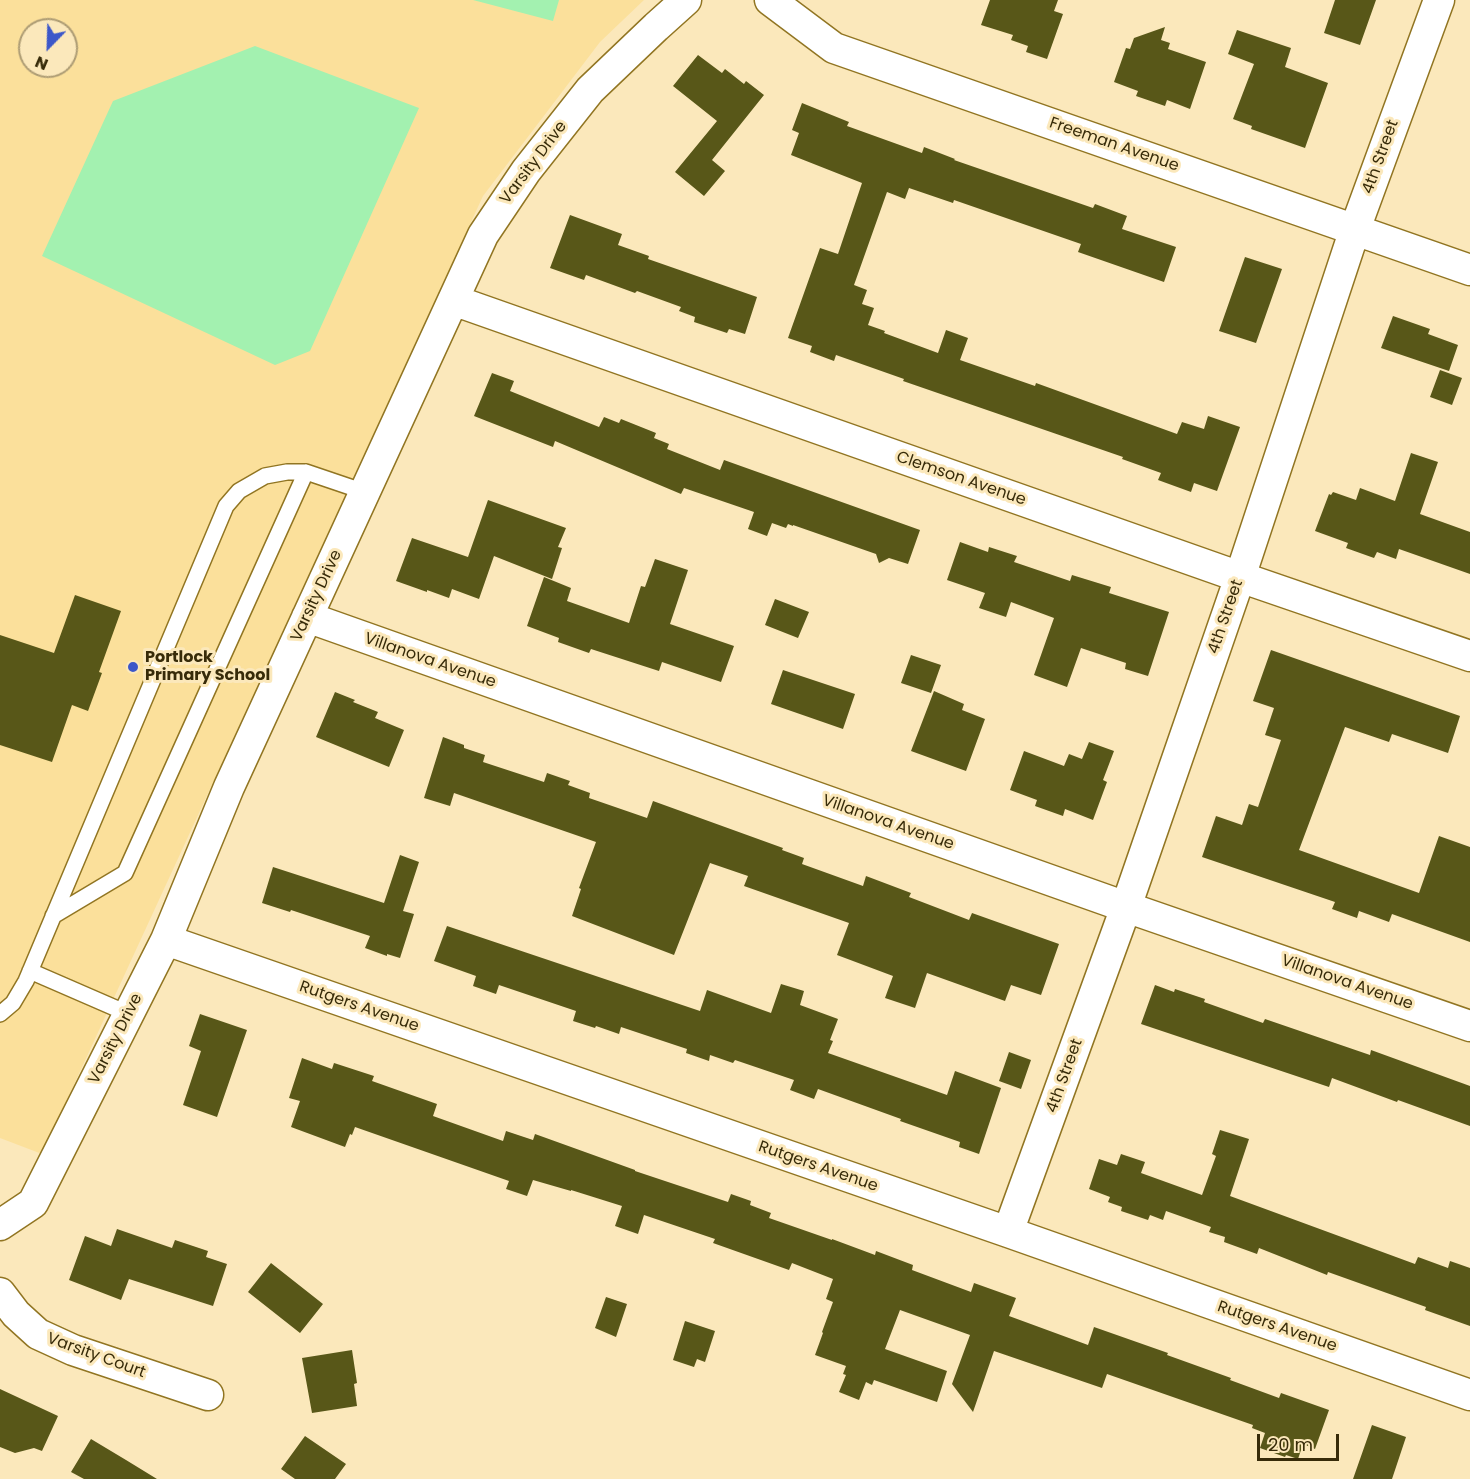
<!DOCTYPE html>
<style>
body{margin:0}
#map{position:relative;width:1470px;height:1479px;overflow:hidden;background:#fbe8bb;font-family:Poppins,sans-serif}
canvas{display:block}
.north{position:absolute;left:18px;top:18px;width:60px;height:60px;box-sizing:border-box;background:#fbe8bb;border:2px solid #ad9c74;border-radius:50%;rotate:203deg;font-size:16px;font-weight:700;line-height:24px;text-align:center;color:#372b09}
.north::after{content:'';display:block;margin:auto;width:21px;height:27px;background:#3c57c9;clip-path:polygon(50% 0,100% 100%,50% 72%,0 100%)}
.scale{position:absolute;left:1257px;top:1434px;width:82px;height:27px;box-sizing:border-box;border:3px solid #372b09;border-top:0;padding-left:8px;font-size:18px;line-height:21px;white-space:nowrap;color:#372b09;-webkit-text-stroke:4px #fbe8bb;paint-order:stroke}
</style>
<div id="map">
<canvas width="1470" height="1479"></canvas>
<div class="north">N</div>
<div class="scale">20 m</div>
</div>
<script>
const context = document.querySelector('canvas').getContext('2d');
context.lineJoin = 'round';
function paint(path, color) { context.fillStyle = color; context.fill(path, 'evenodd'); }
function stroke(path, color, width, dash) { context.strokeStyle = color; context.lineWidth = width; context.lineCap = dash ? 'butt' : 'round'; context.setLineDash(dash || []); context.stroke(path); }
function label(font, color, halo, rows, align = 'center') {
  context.font = font + ' Poppins,sans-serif'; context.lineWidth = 6; context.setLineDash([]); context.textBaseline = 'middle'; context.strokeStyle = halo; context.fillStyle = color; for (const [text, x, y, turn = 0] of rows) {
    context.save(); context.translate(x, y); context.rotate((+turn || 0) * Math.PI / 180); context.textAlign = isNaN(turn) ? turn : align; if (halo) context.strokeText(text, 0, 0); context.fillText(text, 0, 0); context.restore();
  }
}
paint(new Path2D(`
 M0 0H644L600 42 483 196 42 1154 0 1138ZM30 30H66V66H30Z`), '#fbe09b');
paint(new Path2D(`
 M473 0H559L553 21Z
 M255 46 419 108 310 351 275 365 42 256 113 101Z`), '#a3f1b0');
paint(new Path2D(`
 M990 0H1058L1054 11 1063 14 1047 59 1026 52 1028 46 1011 40 1013 35 981 25Z
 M1335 0H1376L1360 45 1324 33Z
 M1165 27 1161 40 1170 43 1168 49 1206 62 1190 109 1167 100 1165 106 1136 96 1138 91 1114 82 1126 48 1130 49 1134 38Z
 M1237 30 1291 48 1285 67 1328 83 1305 148 1251 129 1252 126 1233 119 1254 64 1228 54Z
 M698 55 722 73 725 69 744 84 746 81 764 95 712 160 725 171 704 196 675 172 717 121 673 86Z
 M802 103 849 122 847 126 922 153 924 147 955 159 954 160 1093 208 1095 204 1127 216 1122 229 1176 247 1164 282 1078 252 1081 244 954 200 953 203 909 188 905 199 887 192 854 285 867 290 862 304 874 308 868 325 885 331 884 333 938 353 946 330 968 338 960 360 1035 386 1036 383 1177 434 1182 422 1204 429 1208 416 1240 427 1217 491 1194 483 1191 492 1158 480 1161 473 1122 459 1123 457 903 381 904 379 836 355 834 361 810 352 812 346 788 338 820 248 838 254 862 183 791 155 799 133 792 130Z
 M570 215 622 234 618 245 649 256 648 259 757 297 745 334 729 329 727 333 694 322 695 317 679 311 681 307 637 291 635 293 586 275 584 280 550 268Z
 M1245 257 1282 269 1256 343 1219 331Z
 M1393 316 1430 329 1428 334 1458 345 1449 371 1381 348Z
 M1440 370 1462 378 1452 405 1430 397Z
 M492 373 514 381 510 391 599 427 604 417 619 423 621 419 656 433 654 438 669 444 667 449 720 470 724 460 920 530 908 564 889 558 879 563 876 554 793 525V526L788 524 786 528 772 523 767 536 748 529 754 512 684 488 681 494 555 441 553 447 474 416Z
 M1411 453 1438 462 1420 514 1470 532V574L1399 549 1396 559 1377 552 1374 558 1346 548 1348 543 1315 531 1329 494 1331 495 1333 492 1356 500 1360 488 1395 501Z
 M488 500 566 528 558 547 562 548 552 579 494 556 479 599 452 589 449 598 427 590V592L396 581 412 538 468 557Z
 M960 542 988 552 989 547 1017 556 1014 562 1070 581 1072 575 1111 587 1109 593 1169 612 1148 676 1125 669 1126 663 1081 648 1067 687 1034 675 1054 618 1011 602 1006 617 979 608 985 593 947 580Z
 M655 559 688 570 670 624 734 646 721 682 662 662 659 671 591 649 589 653 558 642 559 638 527 626 544 577 571 588 567 601 629 623 641 586 645 587Z
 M75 595 121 611 99 672 102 673 88 711 72 705 52 762 0 745V635L54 653Z
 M775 599 809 612 798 638 765 625Z
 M1271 650 1460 716 1448 753 1392 734 1389 742 1345 727 1299 850 1419 893 1439 836 1470 847V942L1392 914 1389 922 1359 911 1357 918 1332 909 1335 902 1202 857 1216 816 1242 825 1249 804 1258 807 1281 740 1265 735 1274 708 1253 701Z
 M911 655 941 665 931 693 901 683Z
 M783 670 855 694 843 729 771 704Z
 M934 691 964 704 962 710 985 719 966 771 911 751Z
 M335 692 355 700 353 702 378 712 375 718 404 730 389 767 316 737Z
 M443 737 464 745V748L485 755 483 762 544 782 547 773 570 781 568 785 590 793 589 798 647 818 653 801 783 848 782 850 804 858 802 864 863 886 866 876 911 893 909 897 969 920 972 913 1059 944 1041 995 1011 985 1005 1001 927 973 915 1008 885 998 893 976 837 955 849 923 744 886 748 876 710 863 674 955 572 916 581 889 579 888 596 842 454 793 450 806 424 798Z
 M1089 742 1114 751 1103 780 1107 782 1093 820 1065 809 1063 816 1035 806 1037 800 1010 790 1024 751 1064 766 1069 754 1082 759Z
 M400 855 419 862 403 911 414 914 400 958 387 954V956L365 948 370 936 291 910 290 912 262 903 273 867 384 903Z
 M447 926 700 1011 707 990 771 1013 781 984 804 991 800 1005 838 1019 830 1040 833 1041 828 1053 947 1095 955 1071 1001 1088 979 1154 959 1147 960 1142 900 1121 901 1119 818 1089 814 1099 790 1090 794 1080 735 1060 733 1063 710 1055 709 1061 686 1053 687 1049 621 1027 619 1034 596 1026 595 1028 573 1021 576 1011 499 985 496 994 473 986 476 976 434 961Z
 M1155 985 1174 992 1175 989 1205 999 1204 1002 1263 1023 1265 1019 1370 1055 1371 1050 1470 1086V1126L1398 1100 1397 1102 1332 1078 1329 1087 1141 1024Z
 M200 1014 247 1030 217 1117 183 1105 201 1051 189 1046Z
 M1009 1052 1031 1060 1021 1089 999 1081Z
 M302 1058 332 1069 334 1063 374 1076 372 1081 437 1104 433 1116 503 1141 506 1131 533 1140 535 1134 635 1170V1171L728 1202 731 1194 751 1201 750 1205 771 1213 769 1218 832 1240V1239L875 1255 876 1251 913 1265 912 1270 971 1292 974 1283 1016 1298 1009 1316 1088 1345 1094 1327 1168 1353 1167 1355 1231 1378 1230 1380 1279 1398 1281 1393 1329 1410 1315 1449 1303 1444 1298 1459 1286 1455 1285 1457 1260 1448 1265 1433 1252 1428 1253 1425 1107 1374 1102 1388 994 1351 973 1412 952 1384 970 1335 900 1310 885 1349 947 1371 937 1402 874 1380 872 1385 866 1382 859 1400 839 1392 846 1375 843 1374 846 1366 815 1355 823 1333 822 1332 833 1302 826 1299 833 1279 792 1263 789 1270 713 1243 715 1239 644 1215 638 1234 615 1226 622 1206 571 1190V1191L533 1180 527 1196 506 1189 509 1181 355 1127 352 1135 350 1134 345 1147 291 1127 300 1101 289 1098Z
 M1220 1130 1249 1139 1230 1196 1415 1264 1418 1257 1448 1268 1450 1261 1470 1268V1326L1425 1310 1426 1307 1328 1272 1327 1275 1259 1248 1257 1254 1224 1242 1225 1237 1209 1232 1211 1227 1166 1211 1163 1220 1150 1215 1148 1220 1121 1211 1122 1207 1108 1202 1110 1197 1089 1189 1099 1159 1117 1165 1121 1154 1145 1162 1141 1173 1202 1195 1216 1156 1212 1154Z
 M117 1229 172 1248 175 1240 208 1251 206 1257 227 1264 213 1306 129 1279 121 1300 69 1280 85 1236 111 1246Z
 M271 1263 323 1304 300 1333 248 1292Z
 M606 1297 627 1304 616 1337 595 1328Z
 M685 1321 715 1331 705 1362 697 1359 694 1367 673 1360Z
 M352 1350 357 1383 354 1384 357 1406 312 1413 302 1358Z
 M0 1389 58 1416 42 1451 34 1448 15 1453 0 1447Z
 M1372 1425 1406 1437 1392 1479H1353Z
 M305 1436 346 1464 335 1479H295L281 1469Z
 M91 1439 126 1460 157 1479H84L71 1472Z`), '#585718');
const lane = new Path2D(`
 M53 916 125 873 306 472
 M30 971 129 1014
 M0 1014 13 1003 26 981 226 506 239 491 265 476 287 472H306L365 492`);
const street = new Path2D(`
 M770 0 834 48 1470 270
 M453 300 1240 577 1470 656
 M307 617 1126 907 1470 1026
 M166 940 1008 1232 1470 1395
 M0 1225 33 1203 166 940 229 787 483 235 526 171 590 90 656 27 686 0
 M1008 1232 1126 907 1240 577 1355 229 1439 0
 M0 1293 16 1314 38 1334 73 1350 208 1395`);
stroke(lane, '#917522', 18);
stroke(street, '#917522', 33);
stroke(lane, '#fff', 15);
stroke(street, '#fff', 30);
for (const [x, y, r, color] of [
 [133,667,6,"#3c57c9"]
]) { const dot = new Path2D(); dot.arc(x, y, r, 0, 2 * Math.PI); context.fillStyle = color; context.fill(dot); stroke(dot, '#fbe8bb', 2); }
label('16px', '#372b09', '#fbe8bb', [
 ["Freeman Avenue",1114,145,19],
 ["4th Street",1381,157,-70],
 ["Varsity Drive",534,163,-53],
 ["Clemson Avenue",961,479,19],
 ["Varsity Drive",317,596,-65],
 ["4th Street",1226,617,-71],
 ["Villanova Avenue",430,661,19],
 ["Villanova Avenue",888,823,19],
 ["Villanova Avenue",1347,983,19],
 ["Rutgers Avenue",359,1007,19],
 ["Varsity Drive",116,1039,-63],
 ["4th Street",1065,1076,-70],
 ["Rutgers Avenue",818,1167,19],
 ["Rutgers Avenue",1277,1327,19],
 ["Varsity Court",96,1356,20]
]);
label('bold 16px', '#372b09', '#fbe8bb', [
 ["Portlock",145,658],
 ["Primary School",145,676]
], 'left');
</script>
